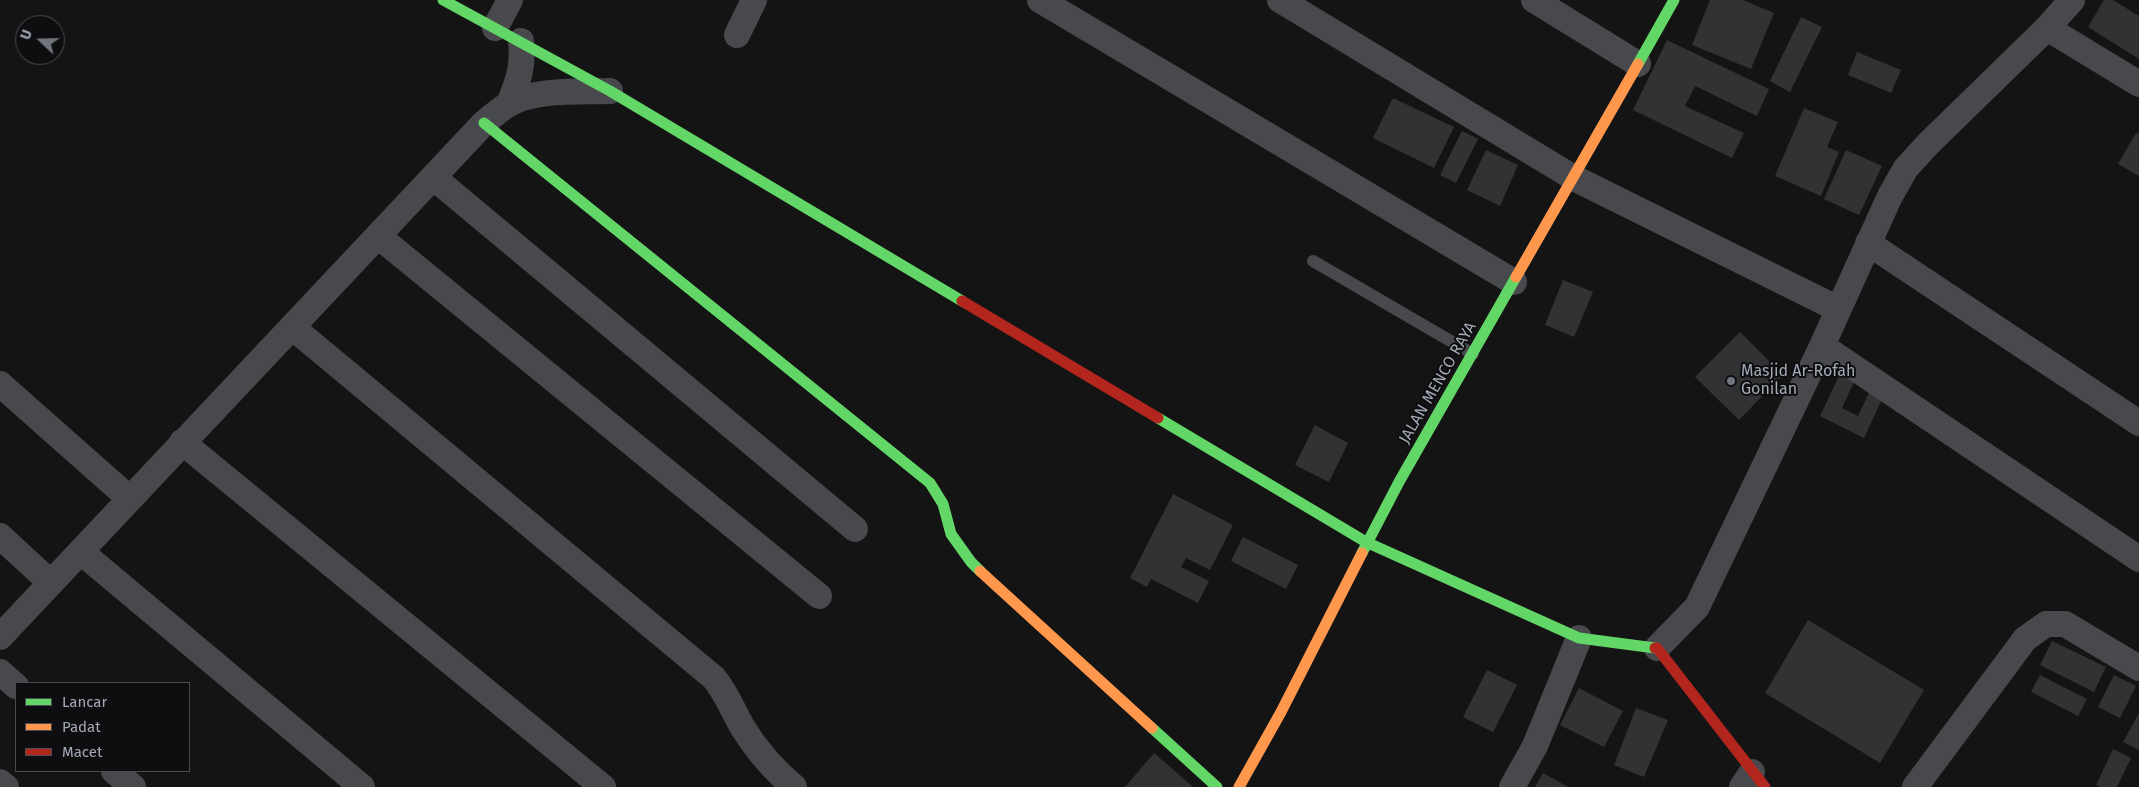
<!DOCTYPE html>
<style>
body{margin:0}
#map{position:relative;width:2139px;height:787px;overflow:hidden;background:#141414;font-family:"Fira Sans",sans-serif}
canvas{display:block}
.legend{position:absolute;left:15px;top:682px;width:175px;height:90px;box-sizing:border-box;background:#0e0e10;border:1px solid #4a4c52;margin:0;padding:6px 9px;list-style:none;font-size:15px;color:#a3a9b6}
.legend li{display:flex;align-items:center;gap:10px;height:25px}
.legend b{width:25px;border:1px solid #4a4c52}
.north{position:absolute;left:15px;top:15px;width:50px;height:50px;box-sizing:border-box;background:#0e0e10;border:1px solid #4a4c52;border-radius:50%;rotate:291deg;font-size:14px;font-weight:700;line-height:20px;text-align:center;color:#a3a9b6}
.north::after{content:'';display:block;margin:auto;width:18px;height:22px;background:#71757d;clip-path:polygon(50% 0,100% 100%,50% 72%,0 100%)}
</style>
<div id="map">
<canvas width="2139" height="787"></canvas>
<ul class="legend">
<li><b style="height:6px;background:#63d668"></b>Lancar</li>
<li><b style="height:6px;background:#ff974d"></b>Padat</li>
<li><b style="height:6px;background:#b3261e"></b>Macet</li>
</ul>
<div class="north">U</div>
</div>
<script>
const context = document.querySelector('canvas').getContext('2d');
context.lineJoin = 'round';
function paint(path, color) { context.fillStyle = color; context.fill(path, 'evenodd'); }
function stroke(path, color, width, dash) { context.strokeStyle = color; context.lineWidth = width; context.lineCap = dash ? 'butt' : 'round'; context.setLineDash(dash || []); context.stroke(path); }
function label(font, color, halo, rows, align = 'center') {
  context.font = font + ' "Fira Sans",sans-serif'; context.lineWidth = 4; context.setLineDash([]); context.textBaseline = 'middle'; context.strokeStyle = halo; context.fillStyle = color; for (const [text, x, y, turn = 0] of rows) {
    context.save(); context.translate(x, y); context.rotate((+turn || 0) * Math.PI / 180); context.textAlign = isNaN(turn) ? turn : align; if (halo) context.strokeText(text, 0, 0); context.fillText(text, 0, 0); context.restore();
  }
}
paint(new Path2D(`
 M1710 0H1743L1774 13 1751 69 1692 45Z
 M2104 0H2113L2139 16V59L2088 27Z
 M1801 17 1822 27 1790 92 1770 81Z
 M1667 40 1769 89 1757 116 1695 86 1685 106 1744 133 1732 158 1633 110Z
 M1857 52 1901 70 1891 93 1848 75Z
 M1393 98 1454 127 1434 168 1373 138Z
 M1804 108 1838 122 1827 147 1839 152 1821 196 1775 176Z
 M1462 131 1478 139 1456 183 1440 175Z
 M2136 133 2139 134V176L2118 164Z
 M1486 150 1518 165 1500 206 1467 190Z
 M1846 150 1882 166 1859 215 1824 199Z
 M1563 280 1593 292 1574 337 1545 325Z
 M1740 332 1783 375 1739 420 1695 377Z
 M1840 374 1854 382 1842 408 1858 416 1870 391 1883 397 1864 438 1820 416Z
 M1315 425 1348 443 1329 482 1295 465Z
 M1173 494 1233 525 1210 570 1186 558 1181 567 1209 581 1198 603 1151 579 1147 587 1130 578Z
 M1243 537 1298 565 1286 589 1231 561Z
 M1808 620 1924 690 1880 763 1765 693Z
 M2052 641 2106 667 2094 692 2040 665Z
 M1487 670 1517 685 1493 732 1463 717Z
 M2040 675 2087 699 2078 716 2031 692Z
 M2114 675 2136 686 2120 718 2098 707Z
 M1579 688 1623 711 1604 747 1560 725Z
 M1636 708 1668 720 1644 777 1614 765Z
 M2139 713V750L2123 742Z
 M2113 749 2131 758 2117 787H2101L2096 785Z
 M1154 753 1193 787H1125Z
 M1543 773 1568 787H1535Z`), '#313233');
stroke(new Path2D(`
 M1313 261 1473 354`), '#47494d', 12);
stroke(new Path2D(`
 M1040 0 1514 282
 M1280 0 1574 178 1838 309
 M1534 0 1638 64
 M495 28 510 0
 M2047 28 2139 84
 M737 35 754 0
 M509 104C518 81 524 67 521 41
 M433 177 855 529
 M378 236 819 596
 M1868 243 2139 423
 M292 327 714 678C727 694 733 711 743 728 757 751 774 770 794 787
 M1822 346 2139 559
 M0 384 130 499
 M182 442 603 787
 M0 536 51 583
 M81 552 362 787
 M0 637 484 123C492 117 500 109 509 104 535 89 580 92 610 91
 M1657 648 1697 607 1822 346 1890 196 1906 168 1929 143 2047 28 2072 0
 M0 672 16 686
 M114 771 133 787
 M0 782 6 787
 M1512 787 1535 746 1579 638
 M1742 787 1752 772
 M1915 787 2025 639 2046 624H2065L2139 668`), '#47494d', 26);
stroke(new Path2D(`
 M443 0 610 91 962 301
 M1638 64 1674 0
 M484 123 930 483 943 504 951 534 971 562 980 571
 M1158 418 1366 542 1579 638 1655 648
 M1362 553 1399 482 1516 277
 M1152 728 1217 787`), '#63d668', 11);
stroke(new Path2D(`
 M1516 277 1638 64
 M980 571 1152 728
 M1239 787 1281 712 1362 553`), '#ff974d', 11);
stroke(new Path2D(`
 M962 301 1158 418
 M1655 648H1657L1765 787`), '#b3261e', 11);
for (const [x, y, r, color] of [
 [1731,381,5,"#71757d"]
]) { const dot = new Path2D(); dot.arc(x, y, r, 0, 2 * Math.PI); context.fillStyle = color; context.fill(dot); stroke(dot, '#0e0e10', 2); }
label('16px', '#a3a9b6', '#0e0e10', [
 ["Masjid Ar-Rofah",1741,372],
 ["Gonilan",1741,390]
], 'left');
label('16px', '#a3a9b6', '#0e0e10', [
 ["JALAN MENCO RAYA",1438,383,-60]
]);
</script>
